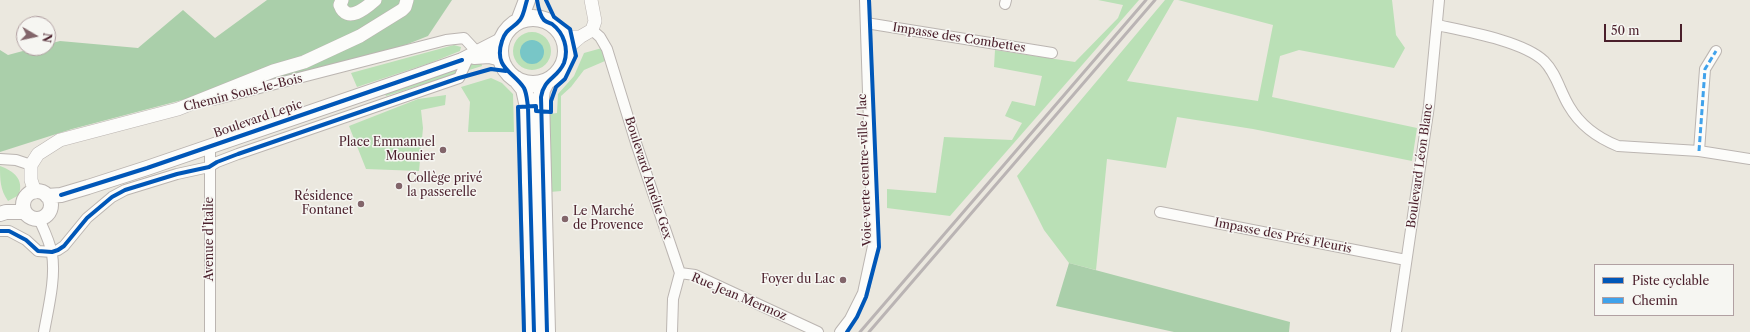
<!DOCTYPE html>
<meta charset="utf-8">
<style>
body{margin:0}
#map{position:relative;width:1750px;height:332px;overflow:hidden;background:#ebe8df;font-family:"Libre Caslon Text",serif}
canvas{display:block}
.legend{position:absolute;left:1594px;top:264px;width:140px;height:52px;box-sizing:border-box;background:#f6f6f2;border:1px solid #b1a0a2;margin:0;padding:5px 7px;list-style:none;font-size:12px;color:#4a1f2b}
.legend li{display:flex;align-items:center;gap:8px;height:20px}
.legend b{width:20px;border:1px solid #b1a0a2}
.north{position:absolute;left:16px;top:16px;width:40px;height:40px;box-sizing:border-box;background:#f6f6f2;border:1px solid #b1a0a2;border-radius:50%;rotate:99deg;font-size:11px;font-weight:700;line-height:16px;text-align:center;color:#4a1f2b}
.north::after{content:'';display:block;margin:auto;width:14px;height:18px;background:#82656a;clip-path:polygon(50% 0,100% 100%,50% 72%,0 100%)}
.scale{position:absolute;left:1604px;top:24px;width:78px;height:18px;box-sizing:border-box;border:2px solid #4a1f2b;border-top:0;padding-left:5px;font-size:12px;line-height:14px;white-space:nowrap;color:#4a1f2b;-webkit-text-stroke:3px #f6f6f2;paint-order:stroke}
</style>
<div id="map">
<canvas width="1750" height="332"></canvas>
<ul class="legend">
<li><b style="height:5px;background:#0057b8"></b>Piste cyclable</li>
<li><b style="height:5px;background:#40a2eb"></b>Chemin</li>
</ul>
<div class="north">N</div>
<div class="scale">50 m</div>
</div>
<script>
const context = document.querySelector('canvas').getContext('2d');
context.lineJoin = 'round';
function paint(path, color) { context.fillStyle = color; context.fill(path, 'evenodd'); }
function stroke(path, color, width, dash) { context.strokeStyle = color; context.lineWidth = width; context.lineCap = dash ? 'butt' : 'round'; context.setLineDash(dash || []); context.stroke(path); }
function label(font, color, halo, rows, align = 'center') {
  context.font = font + ' "Libre Caslon Text",serif'; context.lineWidth = 3; context.setLineDash([]); context.textBaseline = 'middle'; context.strokeStyle = halo; context.fillStyle = color; for (const [text, x, y, turn = 0] of rows) {
    context.save(); context.translate(x, y); context.rotate((+turn || 0) * Math.PI / 180); context.textAlign = isNaN(turn) ? turn : align; if (halo) context.strokeText(text, 0, 0); context.fillText(text, 0, 0); context.restore();
  }
}
paint(new Path2D(`
 M1098 0H1139L950 216 887 208V189L936 193 944 137 1012 140 1022 123 1005 116 1012 101 1035 106 1042 76 994 67 995 50 1075 62 1118 18 1123 5Z
 M1165 0H1174L1127 81 1258 101 1273 25 1178 0H1392L1396 35 1405 48 1394 68 1299 50 1280 56 1272 97 1417 128 1412 161 1253 129 1177 117 1166 168 1107 159 1096 270 1069 263 1044 230 1017 176Z
 M513 51a19 19 0 1 1 38 0a19 19 0 1 1-38 0Z
 M454 45 461 47 460 51 430 63 357 87 351 73Z
 M602 48 605 61 584 70 571 87 561 96V191L550 192V114L557 113 558 94 574 76 584 53Z
 M481 61 482 66 386 96 384 92Z
 M491 78 502 83 513 94 514 132H468L470 102 461 87Z
 M446 95 445 105 421 110 423 128 419 171 366 169 349 126 418 99Z
 M0 166C14 171 24 179 19 195L8 201C0 190 0 179 0 166Z`), '#bae0b6');
paint(new Path2D(`
 M267 0H452L428 36 380 55 319 73 259 82 205 94 72 129 0 152V50L8 55 34 48H48V44L60 41 138 48 183 10 215 38Z
 M1069 263 1290 322 1289 332H1174L1056 306Z`), '#aacfaa');
paint(new Path2D(`
 M520 52a12 12 0 1 1 24 0a12 12 0 1 1-24 0Z`), '#78c6c7');
const minor = new Path2D(`
 M1005 4 1006 0
 M866 23 1052 53
 M1437 25C1465 31 1523 41 1544 61 1556 73 1560 91 1569 106 1580 125 1598 138 1618 146L1699 151 1750 159
 M592 30 600 37 607 49 636 143 680 273 673 299 672 332
 M213 100 446 40 464 38 477 52
 M210 145V332
 M1699 151 1705 69 1716 51
 M0 159 16 160 31 165
 M1160 212 1406 260
 M39 219C44 230 50 242 52 254 56 278 48 309 44 332
 M0 231H9L26 240 38 251 52 252 58 250 64 246 87 218 112 197 125 190 177 174 209 167 217 162 238 154 459 78 468 58
 M680 273 695 275 818 332
 M840 332 850 319 863 293 873 246 865 0
 M1396 332 1429 106 1439 0`);
const tertiary = new Path2D(`
 M342 0 340 5C347 24 366 8 375 0
 M563 37H580L592 30 595 21 591 0
 M566 49 580 37
 M35 192 31 180V165L38 154 60 140 178 109 273 71 304 62 360 36 402 10 405 7 407 0`);
const secondary = new Path2D(`
 M474 57 489 56 501 59
 M23 205a14 14 0 1 1 28 0a14 14 0 1 1-28 0Z
 M47 196 61 195 88 187 147 168 419 75 462 60 503 39
 M0 214 6 212H25`);
const primary = new Path2D(`
 M500 51a33 33 0 1 1 66 0a33 33 0 1 1-66 0Z
 M519 21 527 0
 M516 79 524 89 528 107 534 332
 M546 82 542 90 541 97 547 332`);
stroke(minor, '#bbb5b1', 12);
stroke(tertiary, '#bbb5b1', 14);
stroke(secondary, '#bbb5b1', 16);
stroke(primary, '#bbb5b1', 18);
stroke(minor, '#fcfcfa', 10);
stroke(tertiary, '#fcfcfa', 13);
stroke(secondary, '#fcfcfa', 14);
stroke(primary, '#fcfcfa', 16);
stroke(new Path2D(`
 M860 332 1146 0
 M869 332 1155 0`), '#bab4b4', 3);
stroke(new Path2D(`
 M1699 151 1705 69 1716 51`), '#40a2eb', 3, [6, 3]);
stroke(new Path2D(`
 M527 0C525 6 524 15 520 20 513 29 506 28 502 41 493 68 514 72 524 88 527 94 527 101 528 107L534 332
 M537 0C538 6 540 16 544 20 546 22 550 23 552 24 564 33 569 49 564 63 557 79 544 78 541 97L547 332
 M61 195 147 168 462 60
 M0 231H9L26 240 38 251 52 252 58 250 64 246 87 218 112 197 125 190 177 174 209 167 217 162 238 154 459 78 491 69 506 71
 M524 332 518 107 536 106V111L551 112V101L556 87 565 79 576 56 570 29 554 17 546 0
 M847 332 857 317 866 297 879 247 869 0`), '#0057b8', 4);
for (const [x, y, r, color] of [
 [443,150,4,"#82656a"],
 [399,186,4,"#82656a"],
 [361,204,4,"#82656a"],
 [565,219,4,"#82656a"],
 [843,280,4,"#82656a"]
]) { const dot = new Path2D(); dot.arc(x, y, r, 0, 2 * Math.PI); context.fillStyle = color; context.fill(dot); stroke(dot, '#f6f6f2', 1.5); }
label('12px', '#4a1f2b', '#f6f6f2', [
 ["Impasse des Combettes",959,38,9],
 ["Chemin Sous-le-Bois",243,93,-14],
 ["Boulevard Lepic",258,119,-19],
 ["Boulevard Léon Blanc",1420,166,-82],
 ["Voie verte centre-ville / lac",865,170,-92],
 ["Boulevard Amélie Gex",648,178,72],
 ["Impasse des Prés Fleuris",1283,236,11],
 ["Avenue d'Italie",210,239,-90],
 ["Rue Jean Mermoz",739,297,23]
]);
label('12px', '#4a1f2b', '#f6f6f2', [
 ["Place Emmanuel",435,143],
 ["Mounier",435,157],
 ["Collège privé",407,179,"left"],
 ["la passerelle",407,193,"left"],
 ["Résidence",353,197],
 ["Fontanet",353,211],
 ["Le Marché",573,212,"left"],
 ["de Provence",573,226,"left"],
 ["Foyer du Lac",835,280]
], 'right');
</script>
